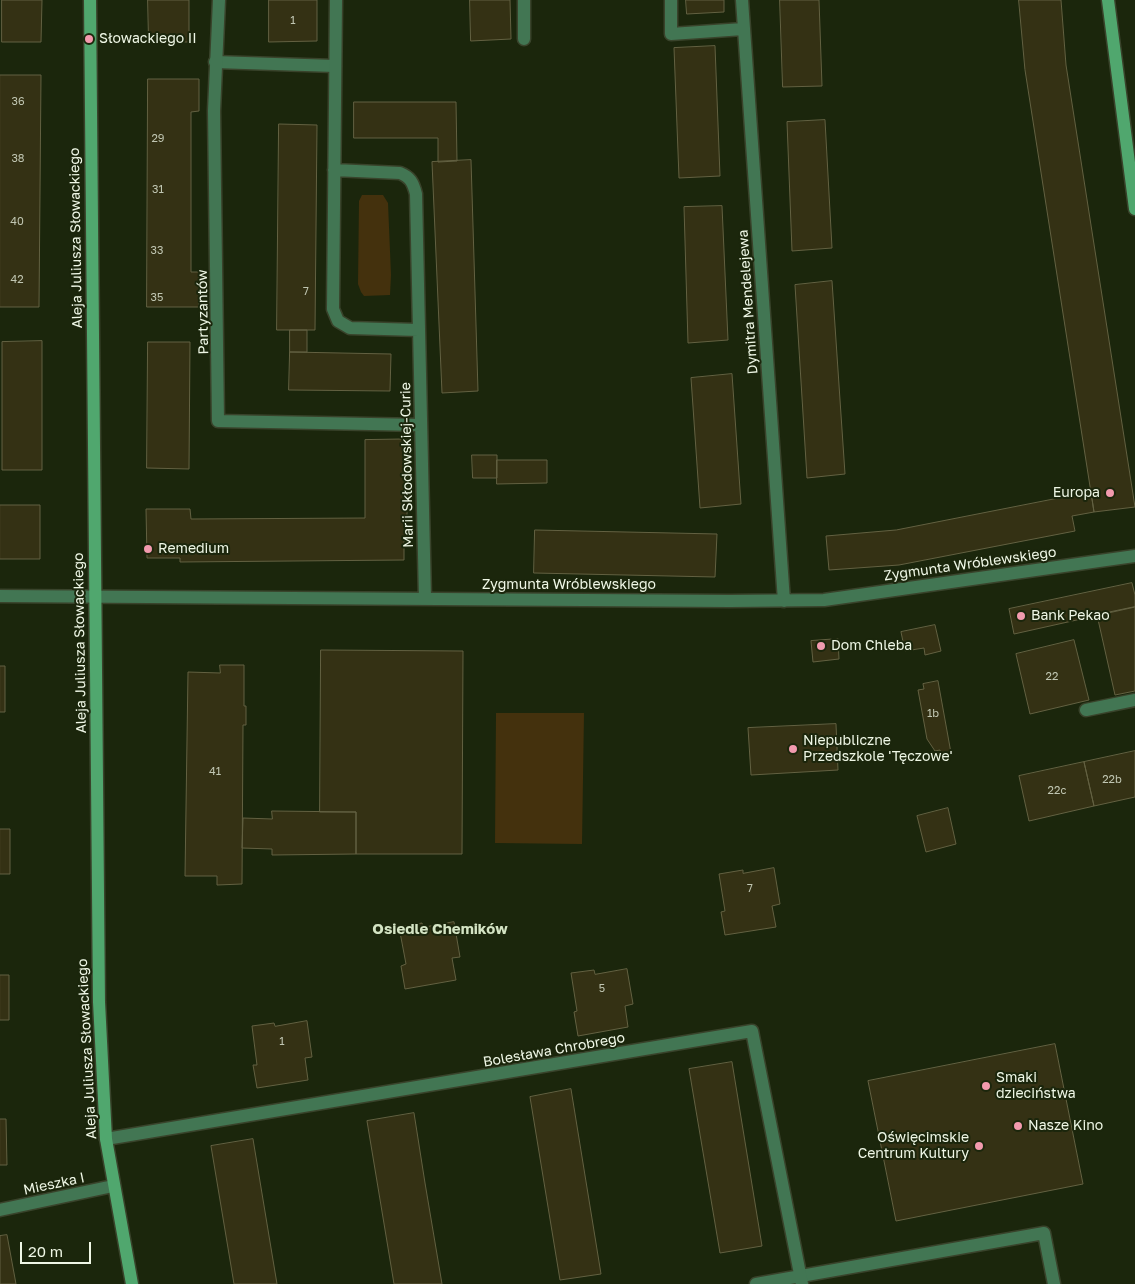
<!DOCTYPE html>
<meta charset="utf-8">
<style>
body{margin:0}
#map{position:relative;width:1135px;height:1284px;overflow:hidden;background:#1b260c;font-family:"Golos Text",sans-serif}
canvas{display:block}
.scale{position:absolute;left:20px;top:1242px;width:71px;height:22px;box-sizing:border-box;border:2px solid #eff7e6;border-top:0;padding-left:6px;font-size:15px;line-height:18px;white-space:nowrap;color:#eff7e6;-webkit-text-stroke:4px #1b260c;paint-order:stroke}
</style>
<div id="map">
<canvas width="1135" height="1284"></canvas>
<div class="scale">20 m</div>
</div>
<script>
const context = document.querySelector('canvas').getContext('2d');
context.lineJoin = 'round';
function paint(path, color) { context.fillStyle = color; context.fill(path, 'evenodd'); }
function stroke(path, color, width, dash) { context.strokeStyle = color; context.lineWidth = width; context.lineCap = dash ? 'butt' : 'round'; context.setLineDash(dash || []); context.stroke(path); }
function label(font, color, halo, rows, align = 'center') {
  context.font = font + ' "Golos Text",sans-serif'; context.lineWidth = 4; context.setLineDash([]); context.textBaseline = 'middle'; context.strokeStyle = halo; context.fillStyle = color; for (const [text, x, y, turn = 0] of rows) {
    context.save(); context.translate(x, y); context.rotate((+turn || 0) * Math.PI / 180); context.textAlign = isNaN(turn) ? turn : align; if (halo) context.strokeText(text, 0, 0); context.fillText(text, 0, 0); context.restore();
  }
}
paint(new Path2D(`
 M362 195H383L388 203 391 275 390 295 364 296 361 292 358 284 359 201Z
 M496 713H584L582 844 495 843Z`), '#44310d');
const building = new Path2D(`
 M2 0H42L41 42H2Z
 M148 0H189V42H149Z
 M269 0H317V41L269 42Z
 M470 0H510L511 39 471 41Z
 M686 0H724V12L687 14Z
 M780 0H819L822 86 783 87Z
 M1019 0H1061L1066 65 1135 507 1094 512 1025 70Z
 M715 46 720 176 679 178 674 48Z
 M0 75H41L39 307H0Z
 M148 79H199V111L191 112V272H199V307H147Z
 M354 102H456L457 161 438 162V138H354Z
 M825 120 832 248 792 251 787 122Z
 M279 124 317 125 315 330H277Z
 M471 160 478 391 442 393 432 162Z
 M722 206 728 340 688 343 684 207Z
 M832 281 845 474 807 478 795 285Z
 M290 330H307V352H290Z
 M42 341V470H2V342Z
 M148 342H190L189 469 147 468Z
 M290 352 391 354 390 391 289 390Z
 M732 374 741 504 700 508 691 378Z
 M403 439H407V541H404V560L180 562V558H147L146 509H190L191 519 365 518V440Z
 M472 455H497V478H473Z
 M497 460H547V483L497 484Z
 M1091 492 1094 512 1072 516 1075 531 899 565 829 570 826 536 896 530Z
 M0 505H40V559H0Z
 M535 530 717 534 715 577 534 573Z
 M1132 583 1135 595V607L1014 634 1009 609Z
 M1135 607V691L1115 695 1097 615Z
 M935 625 941 651 925 655 924 648 905 651 901 632Z
 M838 639 839 659 813 662 811 641Z
 M1074 640 1089 700 1030 714 1016 654Z
 M321 650 463 651 462 854H356V812H320Z
 M220 665H244V706H246V725H243L242 884 217 885V876H185L188 672 220 673Z
 M0 666H5V712H0Z
 M938 681 951 753 941 755 940 750 935 751 927 739 918 690 924 689 923 684Z
 M836 724 838 770 751 775 748 728Z
 M1135 751V797L1094 806 1084 762Z
 M1084 762 1094 806 1029 821 1019 776Z
 M948 808 956 844 926 852 917 816Z
 M272 811 356 812V854L272 855V849L242 848 243 818 272 819Z
 M0 829H10V874H0Z
 M774 868 780 904 772 906 776 927 725 935 721 912 725 911 719 874 743 870V873Z
 M454 922 460 957 452 958 456 980 405 989 401 966 406 964 399 927 422 923 423 927Z
 M627 969 633 1004 625 1006 628 1027 578 1036 574 1012 577 1011 571 973 594 970 595 974Z
 M0 975H9V1020H0Z
 M307 1021 312 1057 305 1058 308 1080 257 1088 253 1065H257L252 1026 274 1023 275 1026Z
 M1055 1044 1083 1184 896 1221 868 1081Z
 M732 1062 762 1246 720 1253 689 1069Z
 M571 1089 601 1274 560 1280 530 1097Z
 M414 1113 425 1183 442 1284H394L367 1121Z
 M0 1119H6L7 1165H0Z
 M253 1139 272 1254 277 1284H234L211 1146Z
 M7 1235 16 1284H0V1236Z`);
paint(building, '#343114');
stroke(building, '#636142', 1);
const lane = new Path2D(`
 M215 62 335 66
 M1086 710 1135 700
 M801 1276 1044 1233 1054 1284`);
const street = new Path2D(`
 M219 0 214 111 218 421 421 425
 M336 0 333 309 338 321 350 328 418 330
 M524 0V39
 M671 0V34L743 29
 M742 0 784 601
 M334 170 400 173C410 177 413 182 416 194L425 599
 M0 596 730 601 824 600 1135 556
 M106 1139 752 1031 802 1284
 M0 1210 113 1186
 M756 1284 801 1276`);
const secondary = new Path2D(`
 M90 0 99 1002 106 1139 132 1284
 M1108 0 1135 209`);
stroke(lane, '#39432b', 15);
stroke(street, '#39432b', 15);
stroke(secondary, '#39432b', 15);
stroke(lane, '#427653', 12);
stroke(street, '#427653', 12);
stroke(secondary, '#50a76e', 12);
for (const [x, y, r, color] of [
 [89,39,5,"#f29aae"],
 [1110,493,5,"#f29aae"],
 [148,549,5,"#f29aae"],
 [1021,616,5,"#f29aae"],
 [821,646,5,"#f29aae"],
 [793,749,5,"#f29aae"],
 [986,1086,5,"#f29aae"],
 [1018,1126,5,"#f29aae"],
 [979,1146,5,"#f29aae"]
]) { const dot = new Path2D(); dot.arc(x, y, r, 0, 2 * Math.PI); context.fillStyle = color; context.fill(dot); stroke(dot, '#1b260c', 2); }
label('11px', '#c0c6b2', null, [
 ["1",293,21],
 ["36",18,102],
 ["29",158,139],
 ["38",18,159],
 ["31",158,190],
 ["40",17,222],
 ["33",157,251],
 ["42",17,280],
 ["7",306,292],
 ["35",157,298],
 ["22",1052,677],
 ["1b",933,714],
 ["41",215,772],
 ["22b",1112,780],
 ["22c",1057,791],
 ["7",750,889],
 ["5",602,989],
 ["1",282,1042]
]);
label('14px', '#eff7e6', '#1b260c', [
 ["Słowackiego II",99,39],
 ["Europa",1100,493,"right"],
 ["Remedium",158,549],
 ["Bank Pekao",1031,616],
 ["Dom Chleba",831,646],
 ["Niepubliczne",803,741],
 ["Przedszkole 'Tęczowe'",803,757],
 ["Smaki",996,1078],
 ["dzieciństwa",996,1094],
 ["Nasze Kino",1028,1126],
 ["Oświęcimskie",969,1138,"right"],
 ["Centrum Kultury",969,1154,"right"]
], 'left');
label('14px', '#eff7e6', '#1b260c', [
 ["Aleja Juliusza Słowackiego",76,238,-91],
 ["Dymitra Mendelejewa",748,302,-94],
 ["Partyzantów",203,312,-91],
 ["Marii Skłodowskiej-Curie",407,465,-91],
 ["Zygmunta Wróblewskiego",970,564,-8],
 ["Zygmunta Wróblewskiego",569,585],
 ["Aleja Juliusza Słowackiego",80,643,-91],
 ["Aleja Juliusza Słowackiego",87,1049,-93],
 ["Bolesława Chrobrego",554,1050,-10],
 ["Mieszka I",54,1184,-12]
]);
label('bold 15px', '#d4e4c4', '#1b260c', [
 ["Osiedle Chemików",440,929]
]);
</script>
